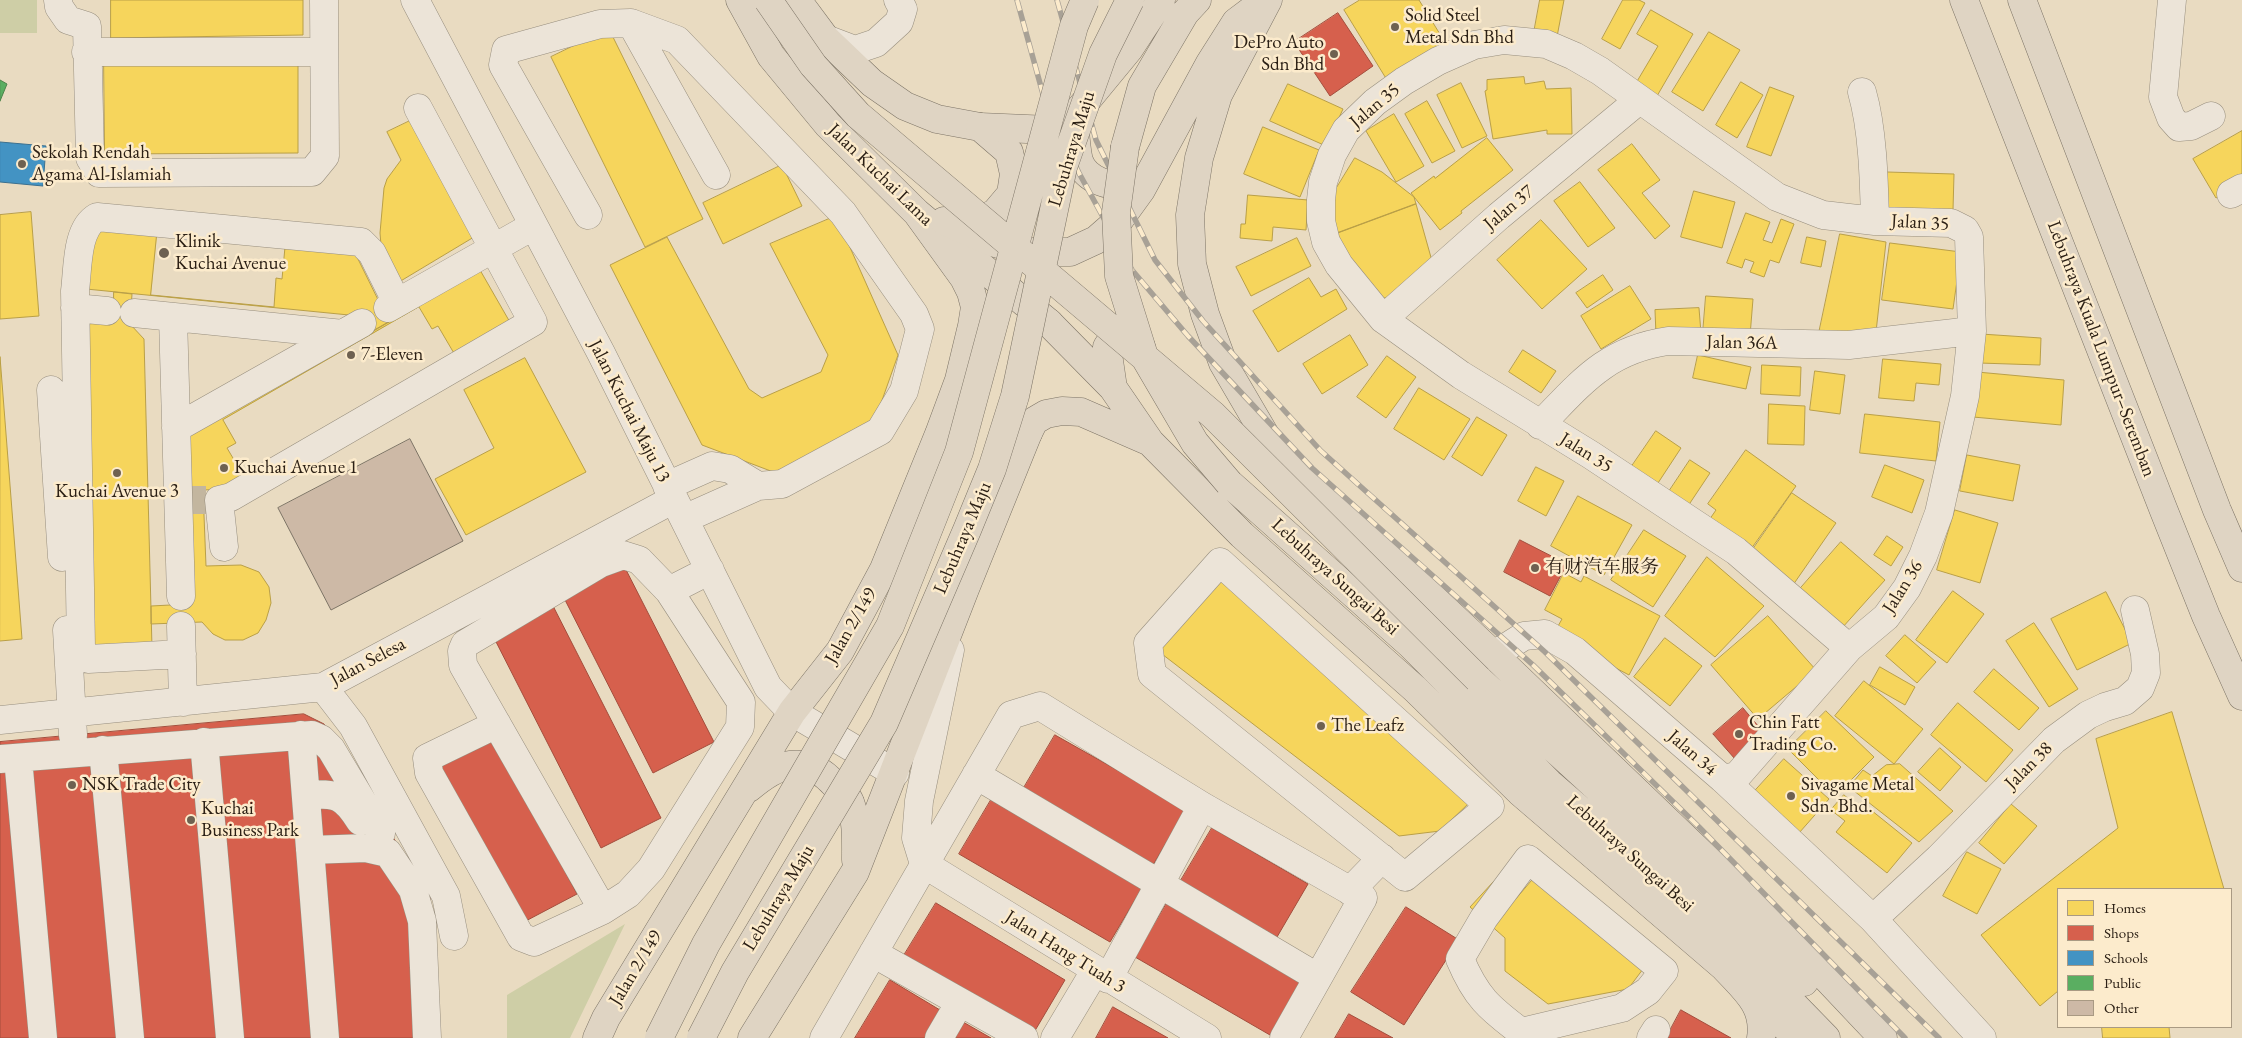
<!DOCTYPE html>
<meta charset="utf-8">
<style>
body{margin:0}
#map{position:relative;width:2242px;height:1038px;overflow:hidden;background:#e9dbc1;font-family:"EB Garamond",serif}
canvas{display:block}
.legend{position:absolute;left:2057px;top:888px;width:175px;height:140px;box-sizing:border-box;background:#fcebcc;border:1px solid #a99a83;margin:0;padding:6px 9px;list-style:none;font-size:15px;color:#2c2015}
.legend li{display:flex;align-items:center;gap:10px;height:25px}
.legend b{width:25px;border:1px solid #a99a83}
</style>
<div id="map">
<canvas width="2242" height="1038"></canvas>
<ul class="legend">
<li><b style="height:14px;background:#f6d55c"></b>Homes</li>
<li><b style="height:14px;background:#d6604d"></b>Shops</li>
<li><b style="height:14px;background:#4393c3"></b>Schools</li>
<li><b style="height:14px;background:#5aae61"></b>Public</li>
<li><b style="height:14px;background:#cdb9a6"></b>Other</li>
</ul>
</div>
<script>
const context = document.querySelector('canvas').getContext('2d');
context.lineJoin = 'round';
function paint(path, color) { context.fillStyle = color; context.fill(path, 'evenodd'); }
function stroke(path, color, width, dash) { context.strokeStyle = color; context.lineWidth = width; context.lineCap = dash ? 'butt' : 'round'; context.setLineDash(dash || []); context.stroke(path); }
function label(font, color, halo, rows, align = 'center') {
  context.font = font + ' "EB Garamond","Noto Serif SC",serif'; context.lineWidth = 5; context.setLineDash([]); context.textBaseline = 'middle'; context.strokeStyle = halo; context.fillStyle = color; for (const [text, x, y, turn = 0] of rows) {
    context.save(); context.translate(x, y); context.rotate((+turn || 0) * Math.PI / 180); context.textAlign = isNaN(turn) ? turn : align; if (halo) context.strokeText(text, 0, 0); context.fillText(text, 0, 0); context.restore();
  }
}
paint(new Path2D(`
 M0 0H37V33H0Z
 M625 924 570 1038H507V995Z`), '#cecea6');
const homes = new Path2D(`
 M111 0H303V35L111 38Z
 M1360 0H1419L1446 44 1387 80 1344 10Z
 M1540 0H1564L1556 42 1533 38Z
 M1623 0H1639L1645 3 1620 49 1602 39Z
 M1651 10 1693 34 1657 96 1636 83 1658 46 1637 34Z
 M609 29 703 219 645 247 551 57Z
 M1709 32 1740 50 1703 111 1672 92Z
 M104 61H298V153L105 154Z
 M1524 77 1525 84 1544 81 1546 89 1571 88 1572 134H1547V130L1493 139 1485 91 1487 90V80Z
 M1741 82 1763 95 1737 138 1716 125Z
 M1461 83 1487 136 1462 148 1437 95Z
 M1288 84 1343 109 1326 146 1270 121Z
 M1770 87 1794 96 1771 156 1747 147Z
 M1427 101 1455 151 1432 163 1405 114Z
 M1394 114 1424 166 1396 182 1366 131Z
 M414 119 474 237 399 282 381 245 380 233 384 188 387 179 401 160 387 132Z
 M1263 127 1319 150 1300 197 1244 174Z
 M2242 131V183L2216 198 2193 159Z
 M1487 138 1513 170 1461 211 1462 213 1440 230 1411 193 1434 176 1435 178Z
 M1632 144 1660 180 1642 193 1670 226 1655 239 1598 170Z
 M1355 158 1382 172 1414 197 1416 204 1335 234 1331 197Z
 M782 165 802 206 723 244 703 203Z
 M1887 172 1954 174 1953 210 1886 208Z
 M1580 182 1615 228 1588 247 1554 201Z
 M1694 191 1735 202 1722 248 1681 237Z
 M1248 195 1308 200 1306 230 1273 227 1272 241 1240 238 1241 224H1245Z
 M1416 204 1432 261 1388 298H1375L1335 234Z
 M31 212 39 316 0 319V215Z
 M1746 213 1770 222 1763 240 1772 243 1781 219 1794 224 1779 263 1770 260 1764 277 1750 272 1754 262 1745 259 1742 268 1727 263Z
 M836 216 898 355 874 423 776 473 702 445 610 265 667 237 749 389 762 398 821 372 828 355 770 244Z
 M1541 220 1587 269 1542 309 1497 260Z
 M92 227 351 252 358 259 389 322 370 333 359 316 86 289Z
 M1840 234 1886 242 1876 332 1819 333Z
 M157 235 285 247 282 279 276 278 274 307 151 295Z
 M1807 237 1826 241 1821 267 1801 263Z
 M1297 238 1311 266 1251 296 1236 267Z
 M1890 243 1961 252 1953 309 1882 300Z
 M480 270 511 324 229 489 203 490 206 566 241 565 259 572 269 587 271 603 266 620 258 633 243 640H225L213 634 202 622 151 624V606L190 604 186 438Z
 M1603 275 1613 290 1587 308 1576 293Z
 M1309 278 1321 297 1336 289 1347 309 1278 352 1253 311Z
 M1630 286 1651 319 1601 349 1581 316Z
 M114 292 132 294 130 324 144 339 152 648 91 651 82 321 113 315Z
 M1706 296 1753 299 1750 336 1703 333Z
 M419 307 432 329 438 326 455 355 243 475 227 448 236 443 223 420Z
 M1699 308 1701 333 1656 335 1655 310Z
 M1981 334 2041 338 2040 365 1979 363Z
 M1350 335 1368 365 1322 394 1303 364Z
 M1523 350 1556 371 1541 393 1509 372Z
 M1698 355 1751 367 1746 389 1693 378Z
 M1387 356 1416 377 1386 418 1357 397Z
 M0 357 22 639 0 641Z
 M525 358 586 472 466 535 435 479 494 448 464 390Z
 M1883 359 1941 364 1939 385 1916 383 1914 401 1879 398Z
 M1762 365 1801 367 1800 396 1761 394Z
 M1815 371 1845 375 1840 414 1810 410Z
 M1977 372 2064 380 2061 425 1973 417Z
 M1419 388 1470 419 1444 460 1394 429Z
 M1769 404 1805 406 1804 445 1768 444Z
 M1865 414 1940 422 1936 461 1860 453Z
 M1477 417 1507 435 1482 476 1452 457Z
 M1656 431 1681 448 1658 483 1632 466Z
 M1746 450 1796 486 1746 556 1705 526 1716 510 1708 504Z
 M1967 455 2020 465 2013 501 1960 491Z
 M1690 460 1710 473 1688 506 1668 493Z
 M1885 465 1924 480 1912 513 1872 497Z
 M1536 467 1564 481 1546 516 1518 501Z
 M1792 493 1836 523 1793 585 1749 555Z
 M1578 496 1632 525 1604 575 1551 546Z
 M1955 510 1998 523 1980 583 1937 570Z
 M1644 530 1686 556 1653 607 1611 580Z
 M1887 536 1903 547 1891 566 1874 555Z
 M1841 542 1885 580 1842 628 1799 590Z
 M1707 557 1764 606 1715 657 1665 616Z
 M1564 573 1581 582 1584 576 1660 616 1629 675 1553 635 1562 619 1545 610Z
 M1220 577 1470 802 1440 831 1399 836 1158 651Z
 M1953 591 1984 614 1947 663 1916 640Z
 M2106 592 2132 643 2077 670 2051 619Z
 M1768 616 1816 670 1758 719 1711 665Z
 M2034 623 2078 689 2049 707 2006 641Z
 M1905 635 1936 662 1917 683 1886 656Z
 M1665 638 1702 666 1670 706 1634 677Z
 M1880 667 1915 687 1905 705 1870 685Z
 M1994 669 2039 708 2019 730 1974 692Z
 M1864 681 1923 729 1894 764 1835 716Z
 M1958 703 2013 750 1986 782 1931 735Z
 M1826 711 1874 757 1835 796 1788 749Z
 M2172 712 2224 889H2058V991L2040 1006 1981 935 2118 828 2096 739Z
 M1940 748 1961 767 1940 791 1918 772Z
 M1784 759 1829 799 1799 833 1753 793Z
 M1900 764 1953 811 1919 842 1849 787 1863 770 1872 776 1886 765Z
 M1844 795 1857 806 1861 802 1912 843 1887 873 1836 832 1845 821 1831 810Z
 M2011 804 2037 826 2004 864 1979 843Z
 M1967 852 2001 869 1977 914 1943 896Z
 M1535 877 1643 969 1628 989 1548 1004 1505 971V938L1470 907 1494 881 1516 898Z
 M2102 1027H2169L2170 1038H2103Z`);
paint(homes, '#f6d55c');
stroke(homes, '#b99f47', 1);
const shops = new Path2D(`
 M1338 13 1373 66 1330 96 1294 42Z
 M1520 540 1567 564 1550 596 1504 572Z
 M622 562 714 742 653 773 561 592Z
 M550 600 661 818 601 848 490 630Z
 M1743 708 1764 733 1735 759 1713 734Z
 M304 714 324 724 430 898 436 1038H0V742Z
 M492 735 577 894 520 924 435 765Z
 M1055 735 1186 809 1153 865 1022 791Z
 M991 800 1142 888 1110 942 959 854Z
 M1212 828 1308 884 1277 937 1180 882Z
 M936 903 1065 980 1033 1034 903 957Z
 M1167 903 1302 981 1270 1035 1135 957Z
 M1406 907 1459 940 1404 1025 1351 992Z
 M890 980 945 1013 930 1038H855Z
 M1113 1007 1168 1038H1096Z
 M1681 1010 1731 1038H1666Z
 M1349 1014 1393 1038H1335Z
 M963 1022 991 1038H954Z`);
paint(shops, '#d6604d');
stroke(shops, '#a34d3c', 1);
const schools = new Path2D(`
 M0 142 46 146 43 186 0 182Z`);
paint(schools, '#4393c3');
stroke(schools, '#3c708f', 1);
const public = new Path2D(`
 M0 80 7 84 0 101Z`);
paint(public, '#5aae61');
stroke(public, '#4c834a', 1);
const building = new Path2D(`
 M410 439 463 541 331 610 278 508Z`);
paint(building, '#cdb9a6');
stroke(building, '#7d7466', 1);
stroke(new Path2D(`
 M178 500H219`), '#c3b69f', 28, [28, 14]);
const minor = new Path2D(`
 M58 0 59 7 68 20 87 26 90 158 99 173 312 172 325 156 324 0
 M415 0 601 353 768 687 792 712 895 773
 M2172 0 2163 97 2171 118 2179 127 2191 126 2211 116
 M631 23 716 175
 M826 39 855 50 876 43 899 22 903 9 898 0
 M86 52H324
 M1862 92C1873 130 1874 182 1875 221
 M2231 194 2242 188
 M588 215 503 65 506 50 600 24 631 23 677 40 843 213 914 314 920 329 904 391 880 431 782 484 758 486 730 469 712 466 667 486
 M75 308 107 311
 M388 308 533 226
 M134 313 343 334
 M173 317 181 596
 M1383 319 1499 216 1639 100
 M51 390 62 557
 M1540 425C1581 383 1606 350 1668 341L1849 345 1972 331
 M176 428 362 323
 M684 519 758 486
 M224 547 219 500 231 497 533 322 418 108
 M623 555 639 560 669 591 741 702 740 727 651 869 628 894 603 910 463 665 462 651 465 644 601 563Z
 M1220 562 1490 806 1405 877 1152 674 1148 643Z
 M669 591 710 570
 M181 626 183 702
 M67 630 73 735
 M182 654 88 659 83 655 81 648 75 291C78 268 76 229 97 217L361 242 372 253 397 303
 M1494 655 1524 636 1545 634 1575 651 1723 779 1873 919 1982 1038
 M323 687 353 726 446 896 454 936
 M0 720 323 687 674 499
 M497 724 427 758 429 773 521 937 534 942 603 910
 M301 735 325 1038
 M204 742 230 1038
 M103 750 130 1038
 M18 758 43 1038
 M0 759 312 735 321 739 331 749 381 833
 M976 775 1317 977
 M1723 779 1737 776 1849 648 1886 617 1907 588 1923 556 1939 513 1965 396 1972 331 1969 237 1965 230 1951 223 1875 221 1823 215 1777 197 1600 71 1574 56 1546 44 1504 40 1474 45 1438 61 1404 81 1375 102 1346 130 1332 155 1323 182 1321 200V221L1326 242 1339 265 1383 319 1461 375 1591 455 1736 551 1849 648
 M306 795C336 793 344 795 360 821
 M310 850 366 848 388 853 413 890 422 921 427 1038
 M1528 859 1664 971 1648 991 1622 1008 1521 1032C1489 1008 1476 997 1460 959L1484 918Z
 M924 864 1207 1038
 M924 864 916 838 919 801 950 650
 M1350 891 1382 858
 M1873 919 1939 858 2054 740 2088 715 2105 707 2125 701 2140 688 2146 673 2145 654 2135 610
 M873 953 1024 1038
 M1108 979 1202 806
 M824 1038 1011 715 1040 706 1202 806 1363 898 1284 1038
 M939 1038 960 1002
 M1055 1038 1095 971
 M1651 1038 1656 1030`);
const major = new Path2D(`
 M740 0 771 56 828 125 917 213 1049 323
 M797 0 826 39 872 83 905 106 937 119 980 127 1009 152 1014 174 1011 194 995 213 976 222H960
 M749 788C778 763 806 752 835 785 840 790 848 796 850 802 857 821 856 840 856 860
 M597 1038 606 1018 792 712 840 651 884 569 939 434 959 380 972 326 975 307 971 292 964 278 917 213
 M752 1038 855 872 965 589 1028 433`);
const highway = new Path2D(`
 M1268 0 1218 95 1199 158 1190 215 1192 264 1205 314 1223 363 1274 450 1494 655 1783 932 1883 1038
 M1964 0 2164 511 2206 616 2242 696
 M2022 0 2217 510 2242 568
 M1074 125C1076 136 1076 150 1079 161 1088 186 1120 186 1141 190
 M980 127 1050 130 1073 117 1129 49 1161 0
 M1125 147 1142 86 1185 13 1197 0
 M944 221 992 242 1026 252H1070L1096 240 1120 219 1141 190 1210 63 1236 22 1256 7
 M1049 323 1113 388 1150 442 1242 535 1415 689 1520 792 1724 967C1744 989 1766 1005 1761 1038
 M1113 388 1107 347 1113 338 1126 340 1141 347
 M1028 433 1034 421 1046 414 1062 411 1081 412 1150 442
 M1229 483 1411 645 1549 783 1657 877 1785 996 1826 1038
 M1478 679 1768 944 1804 982
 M1754 999 1798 1038`);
stroke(minor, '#978e7e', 29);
stroke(major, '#7d7466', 29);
stroke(highway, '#7d7466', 29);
stroke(minor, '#ece4d8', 28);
stroke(major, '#dfd4c3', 28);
stroke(highway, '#dfd4c3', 28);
const rail = new Path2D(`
 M1017 0 1046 105 1079 173 1132 270 1188 336 1312 468 1533 665 1699 827 1905 1038
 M1057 0 1096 140 1155 260 1203 321 1321 451 1545 652 1939 1038`);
stroke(rail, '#a8a196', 5.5);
stroke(rail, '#fcebcc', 4, [11]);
const highwayBridge = new Path2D(`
 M768 0 813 65 858 115 1213 415 1478 679
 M1125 147 1116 212 1119 276 1144 356 1195 443 1229 483
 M659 1038 706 944 890 626 959 452 1074 26 1085 0
 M701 1038 735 972 884 723 967 530 992 469 1015 396 1063 167 1103 54 1130 0`);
stroke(highwayBridge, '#7d7466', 29, []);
stroke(highwayBridge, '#dfd4c3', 28);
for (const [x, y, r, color] of [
 [1395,27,5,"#6e6151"],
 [1334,54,5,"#6e6151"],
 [22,164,5,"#6e6151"],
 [164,253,6,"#6e6151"],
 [351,355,5,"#6e6151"],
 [224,468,5,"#6e6151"],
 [117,473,5,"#6e6151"],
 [1535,568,5,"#6e6151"],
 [1321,726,5,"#6e6151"],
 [1739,734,5,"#6e6151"],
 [72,785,5,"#6e6151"],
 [1791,796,5,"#6e6151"],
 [191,820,5,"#6e6151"]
]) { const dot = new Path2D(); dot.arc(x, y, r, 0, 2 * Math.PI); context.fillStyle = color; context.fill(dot); stroke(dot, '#fcebcc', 2); }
label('19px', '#2c2015', '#fcebcc', [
 ["Solid Steel",1405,16],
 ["Metal Sdn Bhd",1405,38],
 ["DePro Auto",1324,43,"right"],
 ["Sdn Bhd",1324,65,"right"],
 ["Sekolah Rendah",32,153],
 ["Agama Al-Islamiah",32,175],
 ["Klinik",175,242],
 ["Kuchai Avenue",175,264],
 ["7-Eleven",361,355],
 ["Kuchai Avenue 1",234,468],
 ["Kuchai Avenue 3",117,492,"center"],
 ["有财汽车服务",1545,568],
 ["Chin Fatt",1749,723],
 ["Trading Co.",1749,745],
 ["The Leafz",1331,726],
 ["NSK Trade City",82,785],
 ["Sivagame Metal",1801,785],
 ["Sdn. Bhd.",1801,807],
 ["Kuchai",201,809],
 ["Business Park",201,831]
], 'left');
label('19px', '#2c2015', '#fcebcc', [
 ["Jalan 35",1375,106,-40],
 ["Lebuhraya Maju",1072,149,-73],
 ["Jalan Kuchai Lama",880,175,44],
 ["Jalan 37",1509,208,-40],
 ["Jalan 35",1920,223,3],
 ["Jalan 36A",1742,343,1],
 ["Lebuhraya Kuala Lumpur–Seremban",2101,349,69],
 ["Jalan Kuchai Maju 13",629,411,63],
 ["Jalan 35",1586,453,32],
 ["Lebuhraya Maju",963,538,-67],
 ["Lebuhraya Sungai Besi",1335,577,42],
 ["Jalan 36",1903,587,-58],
 ["Jalan 2/149",851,626,-60],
 ["Jalan Selesa",368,662,-28],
 ["Jalan 34",1692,753,41],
 ["Jalan 38",2029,766,-45],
 ["Lebuhraya Sungai Besi",1630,854,42],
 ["Lebuhraya Maju",779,898,-59],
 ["Jalan Hang Tuah 3",1065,952,32],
 ["Jalan 2/149",636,968,-59]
]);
</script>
